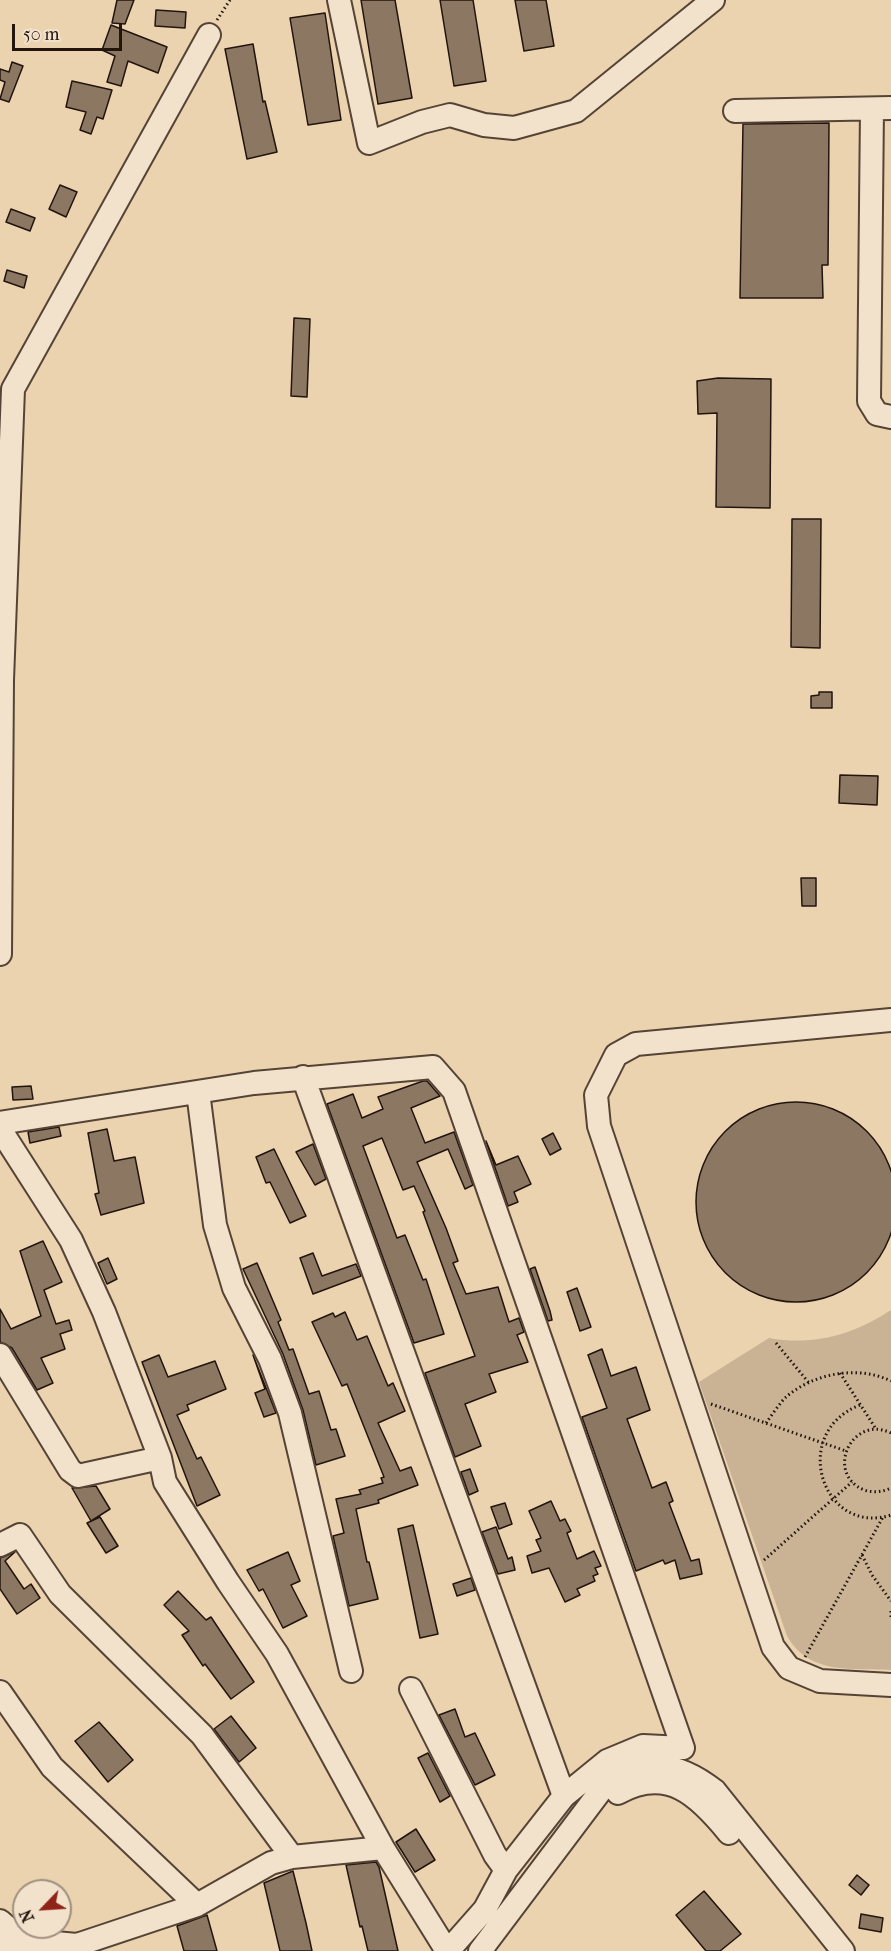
<!DOCTYPE html>
<style>
body{margin:0}
#map{position:relative;width:891px;height:1951px;overflow:hidden;background:#ebd3b0;font-family:"IM FELL French Canon",serif}
canvas{display:block}
.north{position:absolute;left:12px;top:1879px;width:60px;height:60px;box-sizing:border-box;background:#f2e2cc;border:2px solid #9f9080;border-radius:50%;rotate:245deg;font-size:16px;font-weight:700;line-height:24px;text-align:center;color:#23140e}
.north::after{content:'';display:block;margin:auto;width:21px;height:27px;background:#8f2418;clip-path:polygon(50% 0,100% 100%,50% 72%,0 100%)}
.scale{position:absolute;left:12px;top:24px;width:110px;height:27px;box-sizing:border-box;border:3px solid #23140e;border-top:0;padding-left:8px;font-size:18px;line-height:21px;white-space:nowrap;color:#23140e;-webkit-text-stroke:4px #f2e2cc;paint-order:stroke}
</style>
<div id="map">
<canvas width="891" height="1951"></canvas>
<div class="north">N</div>
<div class="scale">50 m</div>
</div>
<script>
const context = document.querySelector('canvas').getContext('2d');
context.lineJoin = 'round';
function paint(path, color) { context.fillStyle = color; context.fill(path, 'evenodd'); }
function stroke(path, color, width, dash) { context.strokeStyle = color; context.lineWidth = width; context.lineCap = dash ? 'butt' : 'round'; context.setLineDash(dash || []); context.stroke(path); }
paint(new Path2D(`
 M891 1310V1670C852 1668 809 1675 787 1636L699 1382 769 1338C814 1346 853 1335 891 1310Z`), '#c9b394');
const building = new Path2D(`
 M117 0H134L125 24 112 23Z
 M361 0H395L412 98 378 104Z
 M440 0H473L486 81 454 86Z
 M515 0H546L554 46 524 51Z
 M156 10 186 12 185 28 155 26Z
 M325 13 341 120 308 125 290 18Z
 M111 25 167 47 158 73 128 61 121 86 107 82 115 56 102 50Z
 M253 44 263 102 265 101 277 152 247 159 225 49Z
 M12 62 23 66 9 102 0 99 5 82 0 80V69L9 72Z
 M72 81 112 90 103 119 97 117 91 134 80 130 86 112 66 107Z
 M829 123 828 265H822L823 298H740L743 124Z
 M60 185 77 192 66 217 49 209Z
 M11 209 35 218 30 231 6 222Z
 M7 270 27 276 24 288 4 281Z
 M294 318 310 319 307 397 291 396Z
 M718 378 771 379 770 508 716 507 717 413 698 414 697 381Z
 M792 519H821L820 648 791 647Z
 M819 692H832V708H811V696L819 695Z
 M840 775 878 776 877 805 839 803Z
 M801 878H816V906H802Z
 M423 1081H427L440 1096 411 1108 425 1143 454 1132 473 1185 465 1189 448 1149 417 1162 446 1228 458 1261 453 1263 466 1294 498 1287 509 1322 519 1318 524 1332 517 1335 528 1362 489 1374 496 1392 465 1404 481 1446 455 1457 425 1373 475 1356 423 1212 425 1211 414 1186 403 1190 382 1138 363 1146 397 1238 405 1235 423 1280 426 1279 444 1334 414 1343 327 1104 353 1094 362 1118 383 1109 378 1097Z
 M31 1086 33 1099 13 1100 12 1087Z
 M696 1202a100 100 0 1 1 200 0a100 100 0 1 1-200 0Z
 M59 1127 61 1136 30 1143 28 1132Z
 M107 1129 114 1161 135 1157 144 1203 101 1215 95 1194 99 1193 88 1133Z
 M553 1133 561 1149 550 1155 542 1139Z
 M486 1141 496 1165 518 1156 531 1184 514 1192 518 1202 508 1206Z
 M313 1144 326 1179 315 1185 296 1152Z
 M274 1149 306 1216 290 1223 270 1182 266 1183 256 1157Z
 M43 1241 62 1282 44 1290 56 1324 69 1320 72 1330 60 1334 65 1349 41 1358 53 1383 37 1390 12 1348 0 1342V1309L11 1329 41 1316 20 1251Z
 M313 1253 322 1276 356 1264 361 1276 313 1294 300 1258Z
 M108 1258 117 1279 107 1284 98 1263Z
 M257 1263 281 1320 278 1322 289 1350 293 1349 309 1394 319 1391 331 1430 336 1429 345 1456 316 1465 303 1410 283 1354 243 1269Z
 M535 1267 550 1311 552 1320 548 1321 530 1269Z
 M577 1288 591 1327 580 1331 567 1292Z
 M345 1312 357 1340 367 1336 388 1386 393 1383 405 1411 378 1423 400 1471 411 1467 418 1485 378 1500 379 1503 356 1509 367 1562H369L378 1599 349 1606 333 1536 344 1533 336 1499 361 1494 359 1490 383 1483 381 1478 384 1477 347 1384 342 1386 312 1322 333 1313 335 1317Z
 M602 1349 611 1376 636 1367 650 1410 627 1419 652 1488 666 1482 673 1501 669 1503 691 1561 699 1559 702 1574 680 1579 675 1560 665 1564 663 1560 636 1571 582 1417 607 1408 588 1355Z
 M159 1355 168 1377 215 1361 226 1389 187 1405 189 1410 177 1415 197 1459 201 1457 220 1495 197 1506 142 1362Z
 M253 1355 276 1413 264 1417 255 1393 265 1389Z
 M470 1469 478 1491 469 1495 461 1472Z
 M96 1486 110 1509 91 1521 72 1488Z
 M551 1501 560 1521 565 1519 571 1531 567 1533 577 1559 594 1551 601 1566 595 1568 598 1574 593 1576 595 1581 577 1589 580 1595 565 1602 549 1568 532 1573 527 1556 541 1551 536 1540 541 1538 529 1511Z
 M505 1503 512 1524 499 1529 491 1507Z
 M100 1517 118 1546 106 1553 87 1523Z
 M413 1525 438 1634 420 1638 398 1529Z
 M496 1527 508 1559 512 1557 515 1570 498 1574 482 1532Z
 M15 1552 5 1561 24 1589 31 1584 40 1598 17 1614 0 1589V1558Z
 M288 1552 300 1581 291 1585 307 1616 283 1628 263 1589 259 1591 247 1570Z
 M471 1578 475 1590 457 1596 453 1584Z
 M178 1591 206 1620 211 1617 254 1682 231 1699 205 1664 203 1666 182 1635 189 1631 164 1605Z
 M455 1709 465 1737 475 1733 495 1775 475 1785 439 1715Z
 M231 1716 256 1748 239 1762 214 1729Z
 M99 1722 133 1760 108 1782 75 1741Z
 M428 1753 450 1796 440 1802 418 1758Z
 M416 1829 435 1860 415 1872 396 1842Z
 M376 1862 379 1867 398 1951H368L362 1926 360 1927 346 1865Z
 M293 1871 306 1923 312 1951H280L264 1883Z
 M857 1875 869 1885 861 1895 849 1885Z
 M704 1891 741 1934 720 1951H706L676 1915Z
 M861 1914 883 1918 881 1932 859 1928Z
 M207 1915 217 1951H184L177 1926Z`);
paint(building, '#8b7762');
stroke(building, '#23140e', 1.5);
const minor = new Path2D(`
 M339 0 369 143 422 122 450 115 484 125 514 128 576 111 713 0
 M872 109 869 401 877 414 891 417
 M735 111 891 108
 M0 954 2 680 13 389 209 35
 M891 1020 636 1044 616 1055 596 1095 599 1126 773 1647 789 1668 820 1681 891 1685
 M303 1077 564 1796
 M198 1092 215 1225 234 1288 270 1359 290 1413 351 1671
 M0 1123 254 1083 433 1067 454 1091 683 1748 643 1746 607 1761 564 1796 506 1870 485 1909 448 1951
 M0 1129 71 1240 104 1312 160 1458 165 1482 228 1582 277 1654 383 1848 447 1951
 M0 1355 70 1470 78 1476 160 1458
 M0 1545 20 1535 60 1594 202 1735 292 1857
 M411 1689 495 1855 506 1870
 M0 1692 52 1767 197 1905
 M618 1793C668 1765 699 1796 729 1833
 M0 1921 22 1940
 M0 1942 22 1940 77 1945
 M77 1951V1945L197 1905 271 1863 292 1857 383 1848
 M480 1951 605 1785C646 1758 677 1761 715 1791L843 1951`);
stroke(minor, '#554436', 26);
stroke(new Path2D(`
 M217 20 230 0
 M776 1343 809 1383
 M840 1373 876 1429
 M711 1404 846 1451
 M860 1405C788 1433 823 1537 891 1515
 M766 1423C772 1415 779 1404 786 1397 814 1373 858 1365 891 1381
 M891 1433C852 1414 824 1473 864 1490 873 1493 883 1492 891 1488
 M862 1555 872 1575 891 1601
 M764 1560 852 1482
 M891 1611V1618
 M805 1657 883 1517`), '#23140e', 3, [1.5, 3]);
stroke(minor, '#f2e2cc', 22);
</script>
